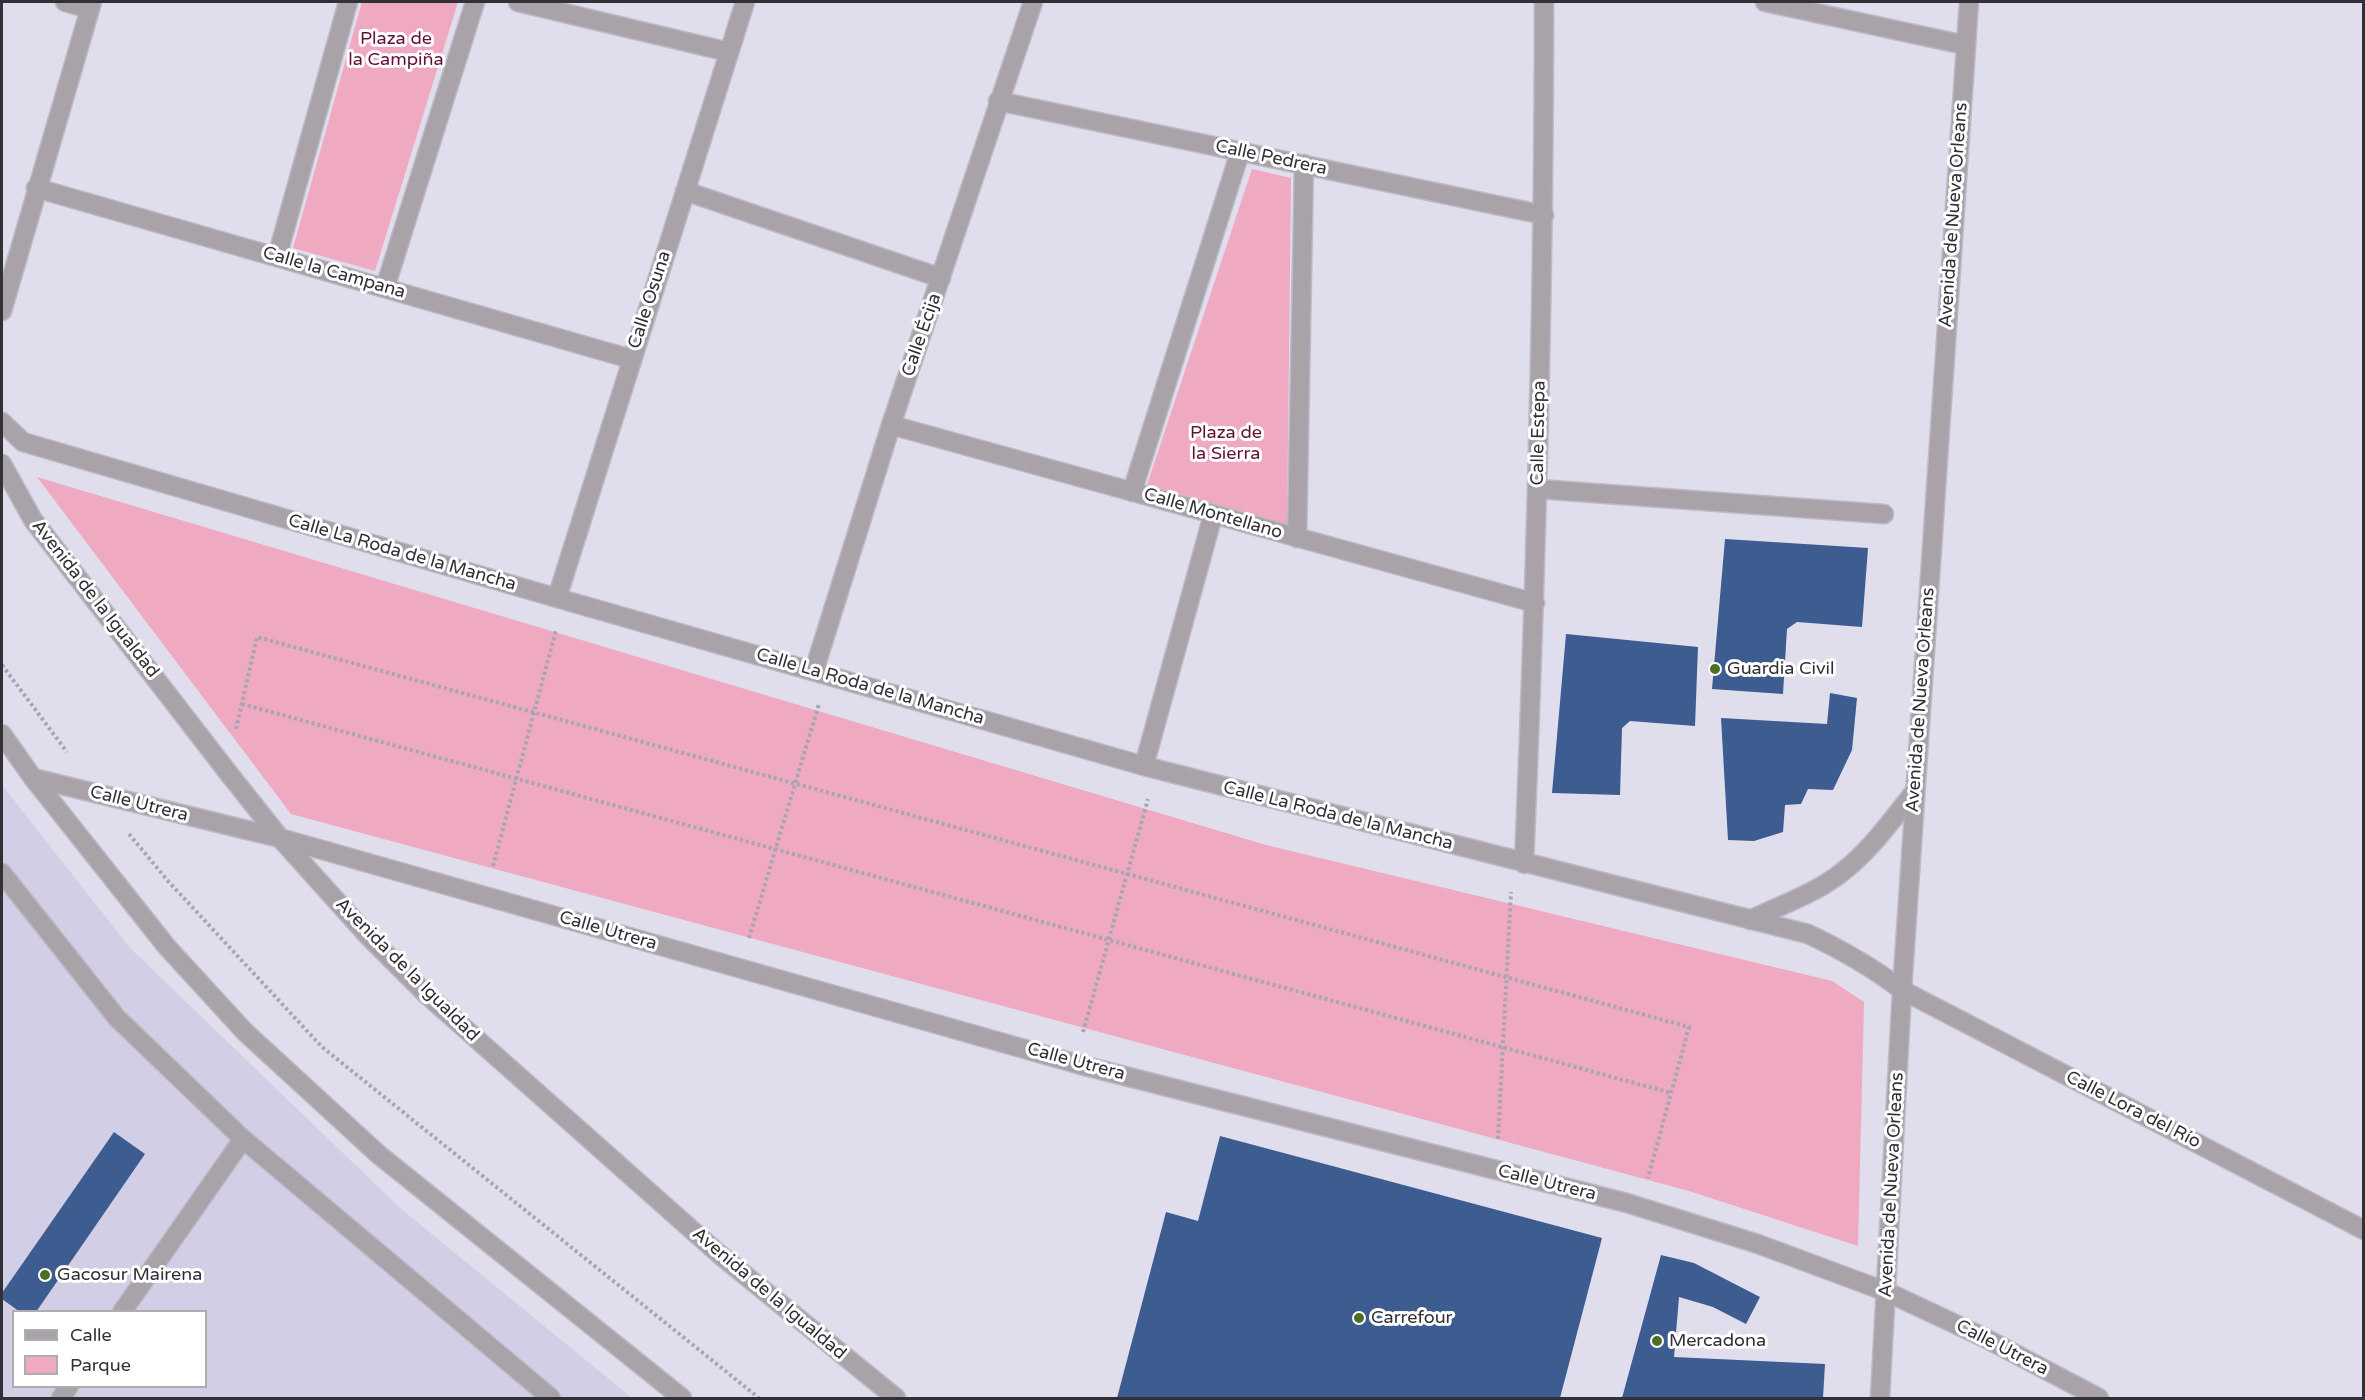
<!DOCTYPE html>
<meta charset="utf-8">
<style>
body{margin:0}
#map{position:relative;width:2365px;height:1400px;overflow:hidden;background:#e0dded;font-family:"Varela Round",sans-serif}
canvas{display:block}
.frame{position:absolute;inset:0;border:3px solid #313036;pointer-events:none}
.legend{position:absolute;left:12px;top:1310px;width:195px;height:78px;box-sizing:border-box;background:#fff;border:2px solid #adacaf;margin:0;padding:8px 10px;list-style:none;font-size:18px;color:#313036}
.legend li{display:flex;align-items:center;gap:12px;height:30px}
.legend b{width:30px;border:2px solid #adacaf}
</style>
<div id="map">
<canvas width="2365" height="1400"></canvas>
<div class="frame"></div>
<ul class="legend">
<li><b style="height:8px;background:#a9a3a9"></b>Calle</li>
<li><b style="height:16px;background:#efa9c1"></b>Parque</li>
</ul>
</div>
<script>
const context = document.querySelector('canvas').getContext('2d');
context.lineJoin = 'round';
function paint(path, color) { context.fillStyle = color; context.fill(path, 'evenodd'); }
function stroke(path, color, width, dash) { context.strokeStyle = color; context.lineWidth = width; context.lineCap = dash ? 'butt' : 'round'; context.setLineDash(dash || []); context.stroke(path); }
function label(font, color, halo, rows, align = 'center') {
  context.font = font + ' "Varela Round",sans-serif'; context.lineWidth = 6; context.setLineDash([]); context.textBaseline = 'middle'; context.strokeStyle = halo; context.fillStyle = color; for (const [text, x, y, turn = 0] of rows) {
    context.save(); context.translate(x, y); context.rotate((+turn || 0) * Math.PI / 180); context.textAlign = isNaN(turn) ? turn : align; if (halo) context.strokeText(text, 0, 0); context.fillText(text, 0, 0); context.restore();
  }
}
paint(new Path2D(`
 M2 785 130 948 400 1208 632 1398H2ZM14 1312H206V1386H14Z`), '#d1cee5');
paint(new Path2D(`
 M362 2H458L375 271 293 248Z
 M1252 169 1291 178 1287 525 1147 485Z
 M37 477 1266 845 1832 981 1864 1002 1858 1246 1689 1191 291 814Z`), '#efa9c1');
paint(new Path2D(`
 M1725 539 1868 548 1862 627 1797 622 1787 629 1783 694 1712 689Z
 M1566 634 1698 647 1695 726 1630 721 1622 728 1620 795 1552 793Z
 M1830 693 1857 698 1852 750 1833 790 1808 789 1801 804 1785 805 1783 832 1754 841 1728 840 1721 718 1827 724Z
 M114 1132 145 1154 36 1312H20L2 1299V1293Z
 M1220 1136 1602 1238 1560 1398H1117L1166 1212 1198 1221Z
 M1661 1255 1694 1263 1760 1297 1746 1324 1713 1307 1679 1297 1674 1357 1825 1364 1823 1398H1622Z`), '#3d5c90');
const minor = new Path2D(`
 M65 2 90 9
 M518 2 729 52
 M1765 2 1965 45
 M998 101 1544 215
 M36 188 631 359
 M685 191 941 278
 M277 257 348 2
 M385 288 475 2
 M2 311 92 2
 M2 422 23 442 557 598 1144 766 1808 934C1842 950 1872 967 1902 990L2364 1230
 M891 425 1535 603
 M2 464 33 520 226 770 280 838 369 937 427 995 719 1254 896 1398
 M1538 489 1884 514
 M1132 492 1240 152
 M1297 538 1304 164
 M557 598 745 2
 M814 671 891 425 1033 2
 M2 734 33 778 167 947 245 1032 378 1154 682 1398
 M1144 766 1213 515
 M33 778 280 838 1081 1065 1627 1203 1758 1244 1887 1292 1985 1338 2099 1398
 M1524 864C1536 576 1544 289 1544 2
 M2 873 117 1018 243 1139 551 1398
 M1750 920C1779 906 1811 895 1837 876 1868 854 1891 821 1915 791
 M122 1312 243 1139
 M61 1398 69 1386
 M1880 1398 1902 990 1969 2`);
stroke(minor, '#bdbac8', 21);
stroke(new Path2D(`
 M2 665 67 752
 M242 704 1671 1093
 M236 729 257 637 1689 1027 1648 1178
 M129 834 168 881 322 1047 759 1398
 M493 866 556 630
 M749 938 819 704
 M1083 1032 1148 799
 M1498 1139 1511 892`), '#a8a5b2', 4, [3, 3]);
stroke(minor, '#a9a3a9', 18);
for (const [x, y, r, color] of [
 [1715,669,6,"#4c6e25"],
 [45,1275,6,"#4c6e25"],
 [1359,1318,6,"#4c6e25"],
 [1657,1341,6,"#4c6e25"]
]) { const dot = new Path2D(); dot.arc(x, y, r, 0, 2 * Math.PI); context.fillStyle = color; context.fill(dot); stroke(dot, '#fff', 2); }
label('18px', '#640f38', '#fff', [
 ["Plaza de",396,39],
 ["la Campiña",396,60],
 ["Plaza de",1226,433],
 ["la Sierra",1226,454]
]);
label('18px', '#313036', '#fff', [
 ["Calle Pedrera",1271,158,12],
 ["Avenida de Nueva Orleans",1954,215,-86],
 ["Calle la Campana",334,273,16],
 ["Calle Osuna",650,300,-72],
 ["Calle Écija",922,335,-71],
 ["Calle Estepa",1539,433,-89],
 ["Calle Montellano",1213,514,16],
 ["Calle La Roda de la Mancha",402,553,16],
 ["Avenida de la Igualdad",95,599,52],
 ["Calle La Roda de la Mancha",870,687,16],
 ["Avenida de Nueva Orleans",1921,700,-86],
 ["Calle Utrera",139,804,14],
 ["Calle La Roda de la Mancha",1338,816,14],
 ["Calle Utrera",608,931,16],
 ["Avenida de la Igualdad",407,970,45],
 ["Calle Utrera",1076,1062,15],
 ["Calle Lora del Río",2133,1110,27],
 ["Calle Utrera",1547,1183,14],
 ["Avenida de Nueva Orleans",1892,1185,-87],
 ["Avenida de la Igualdad",769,1294,40],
 ["Calle Utrera",2002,1348,27]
]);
label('18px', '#313036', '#fff', [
 ["Guardia Civil",1727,669],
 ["Gacosur Mairena",57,1275],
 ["Carrefour",1371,1318],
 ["Mercadona",1669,1341]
], 'left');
</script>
